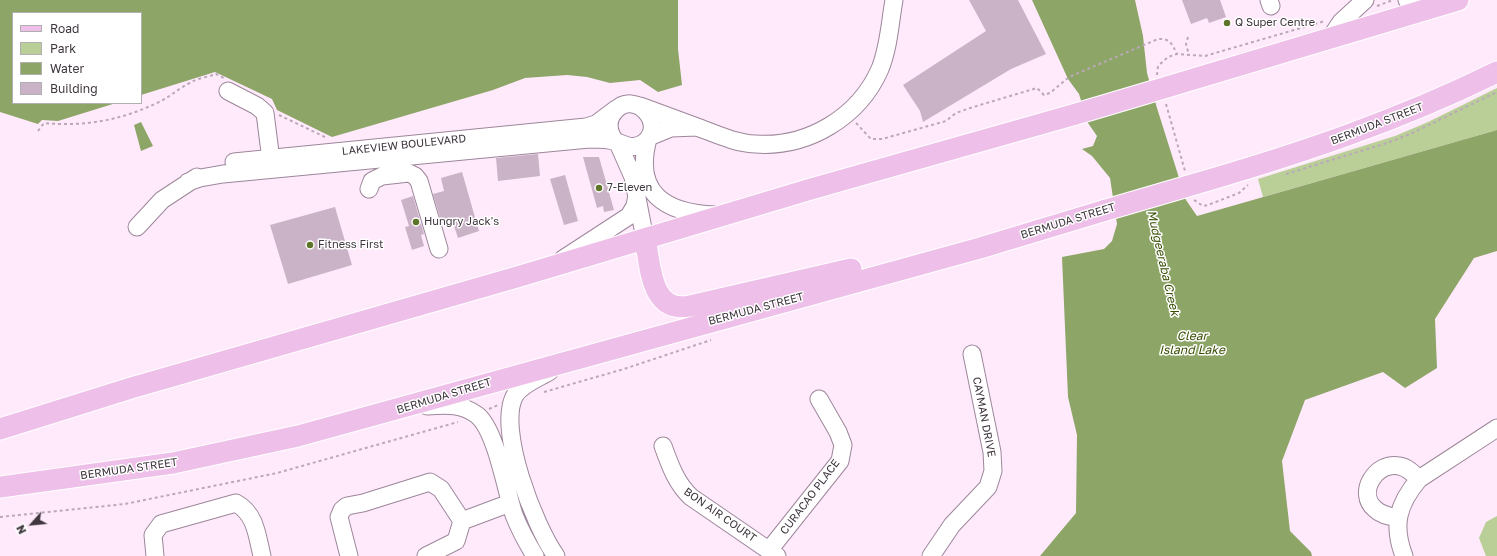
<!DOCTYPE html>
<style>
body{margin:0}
#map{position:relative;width:1497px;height:556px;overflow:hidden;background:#ffeafc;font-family:"Golos Text",sans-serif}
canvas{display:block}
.legend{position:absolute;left:12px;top:12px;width:130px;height:92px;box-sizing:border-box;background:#fff;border:1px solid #b2afb2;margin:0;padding:5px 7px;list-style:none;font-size:12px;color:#3f363e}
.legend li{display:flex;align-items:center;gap:8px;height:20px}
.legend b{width:20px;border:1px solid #b2afb2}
.north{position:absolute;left:12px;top:504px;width:40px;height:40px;-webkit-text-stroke:3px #fff;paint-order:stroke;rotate:243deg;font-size:11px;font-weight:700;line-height:16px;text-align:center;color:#3f363e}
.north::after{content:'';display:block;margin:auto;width:14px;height:18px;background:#3f363e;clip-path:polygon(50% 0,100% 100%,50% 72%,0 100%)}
</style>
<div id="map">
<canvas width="1497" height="556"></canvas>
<ul class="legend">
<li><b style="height:5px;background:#eec0e9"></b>Road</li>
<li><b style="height:11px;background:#bacf98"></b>Park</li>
<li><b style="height:11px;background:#8da566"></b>Water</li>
<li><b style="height:11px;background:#cab2c7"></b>Building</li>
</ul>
<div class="north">N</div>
</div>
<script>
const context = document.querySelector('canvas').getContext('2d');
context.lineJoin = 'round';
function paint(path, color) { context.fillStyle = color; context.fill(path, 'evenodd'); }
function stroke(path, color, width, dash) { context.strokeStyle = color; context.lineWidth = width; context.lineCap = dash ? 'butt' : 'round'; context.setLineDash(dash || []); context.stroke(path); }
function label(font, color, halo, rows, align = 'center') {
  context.font = font + ' "Golos Text",sans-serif'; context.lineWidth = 3; context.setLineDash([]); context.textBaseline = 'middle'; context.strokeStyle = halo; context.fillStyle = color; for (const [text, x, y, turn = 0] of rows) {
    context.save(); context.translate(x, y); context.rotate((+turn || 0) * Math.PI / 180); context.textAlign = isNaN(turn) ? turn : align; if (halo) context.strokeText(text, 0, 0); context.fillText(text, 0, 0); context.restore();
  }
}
paint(new Path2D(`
 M1497 88V130L1263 197 1258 179 1395 136 1428 122Z
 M1497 516V556H1486L1479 538 1486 522Z`), '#bacf98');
paint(new Path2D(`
 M0 0H678V49L682 85 658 92 640 80 610 83 587 77 567 75 525 78 493 90 332 137 277 110 272 99 215 72 141 95V13H13V103H116L58 121 42 120 38 124 0 112Z
 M1032 0H1135L1143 36 1147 73 1157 108 1186 200 1197 216 1497 130V251L1474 258 1435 319 1437 368 1405 388 1383 372 1305 400 1282 461 1290 531 1311 552 1312 556H1040L1076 513 1077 435 1068 397 1062 257 1104 249 1112 241 1117 224 1110 178 1092 156 1082 149 1093 146 1097 136 1088 123 1079 94 1068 79Z
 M141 122 153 146 141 151 134 125Z`), '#8da566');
paint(new Path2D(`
 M969 0H1018L1046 54 1011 69 923 122 920 111 903 85 986 31Z
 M1182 0H1220L1226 17 1209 23 1207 18 1191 24Z
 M538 154 540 176 498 181 496 158Z
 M583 157H599L614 210 604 212 603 206 597 208Z
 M462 172 479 231 458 238 452 220 442 224 433 194 444 191 441 178Z
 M565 175 578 221 564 225 550 179Z
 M413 196 424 234 421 235 424 246 412 250 405 227 409 226 401 200Z
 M335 207 352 265 288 284 270 225Z`), '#cab2c7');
const minor = new Path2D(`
 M1269 0 1271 6
 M1407 0 1422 11
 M1329 40 1341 22 1365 0
 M228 91 257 106 265 113 272 168
 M640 106 697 127 671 128 649 137
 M697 127C716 134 735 143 755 144 808 148 859 117 880 69 889 47 890 22 894 0
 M648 139C633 194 666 213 715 215
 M618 143 633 177 645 239
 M234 162 586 127 596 124 616 109
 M188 182 200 178 223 174 589 139C597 139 609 139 617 142 627 146 635 150 645 142 667 123 634 89 615 111 606 120 608 133 616 142
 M369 189 372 181 382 176 409 173 415 176 419 181 439 249
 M137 227 162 200 197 177
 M563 259 629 216 635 206 637 195
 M550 371C539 378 522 384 515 395 496 428 535 527 556 556
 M427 406C445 405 461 403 477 415 496 430 506 491 514 515 520 530 527 543 535 556
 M663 446C670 465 676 483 691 497L777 556
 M1398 518C1389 516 1381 515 1375 509 1356 493 1376 461 1399 466 1407 467 1413 473 1419 479
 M462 521 510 503
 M770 549 840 461 843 445 838 432 819 399
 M155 556 153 535 161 524 236 503C256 514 257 536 262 556
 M349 556 339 517 342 510 347 506 363 503 430 482 441 489 462 521 456 541 426 556
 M931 556 952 525 988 487 993 471 992 452 972 354
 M1404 556C1392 525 1398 504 1419 479L1497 428`);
const major = new Path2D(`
 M1167 87 1458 0
 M1195 184C1299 154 1400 120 1497 72
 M645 239C651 267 650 313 690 306L851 269
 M0 429 131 388 517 277 811 189 1076 114
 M0 487 173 463 298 436 980 248 1106 210`);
stroke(minor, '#9d869a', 19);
stroke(major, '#fff', 23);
stroke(new Path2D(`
 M1377 6 1393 0
 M1188 37 1186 44 1189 55
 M1157 75 1158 66 1168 57 1177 54 1205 56 1325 21
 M1166 104 1185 171
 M279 115 327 138
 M856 123 871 139H882L946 121 956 113 970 108 1037 88 1044 95 1050 93 1069 77 1158 39C1170 38 1172 44 1177 54
 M38 131 44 123C85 127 122 120 159 102 170 97 179 88 190 83 197 78 208 77 216 74L224 78
 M1286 174 1387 143 1410 134 1497 92
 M1194 200 1203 206 1208 205 1239 193 1248 185
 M544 392 624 369 711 340
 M489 409 498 405
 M0 517 125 504 277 473 458 422`), '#b9a9b7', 2, [3, 3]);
stroke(minor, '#fff', 17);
stroke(major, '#eec0e9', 21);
const majorBridge = new Path2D(`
 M1076 114 1167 87
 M1106 210 1195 184`);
stroke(majorBridge, '#fff', 23, []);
stroke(majorBridge, '#eec0e9', 21);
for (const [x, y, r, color] of [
 [1227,23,4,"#5c7528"],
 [599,188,4,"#5c7528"],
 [416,222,4,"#5c7528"],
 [310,245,4,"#5c7528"]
]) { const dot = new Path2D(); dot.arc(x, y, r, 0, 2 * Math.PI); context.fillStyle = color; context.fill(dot); stroke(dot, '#fff', 1.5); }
label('11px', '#3f363e', '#fff', [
 ["Q Super Centre",1235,23],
 ["7-Eleven",607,188],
 ["Hungry Jack's",424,222],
 ["Fitness First",318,245]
], 'left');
label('11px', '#3f363e', '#fff', [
 ["BERMUDA STREET",1377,124,-21],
 ["LAKEVIEW BOULEVARD",404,145,-6],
 ["BERMUDA STREET",1068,221,-17],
 ["BERMUDA STREET",756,309,-15],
 ["BERMUDA STREET",444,396,-17],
 ["CAYMAN DRIVE",984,417,79],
 ["BERMUDA STREET",129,469,-8],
 ["CURACAO PLACE",810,497,-53],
 ["BON AIR COURT",720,515,35]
]);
label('italic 12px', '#394e03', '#fff', [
 ["Mudgeeraba Creek",1163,263,77],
 ["Clear",1192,336],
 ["Island Lake",1192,350]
]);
</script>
